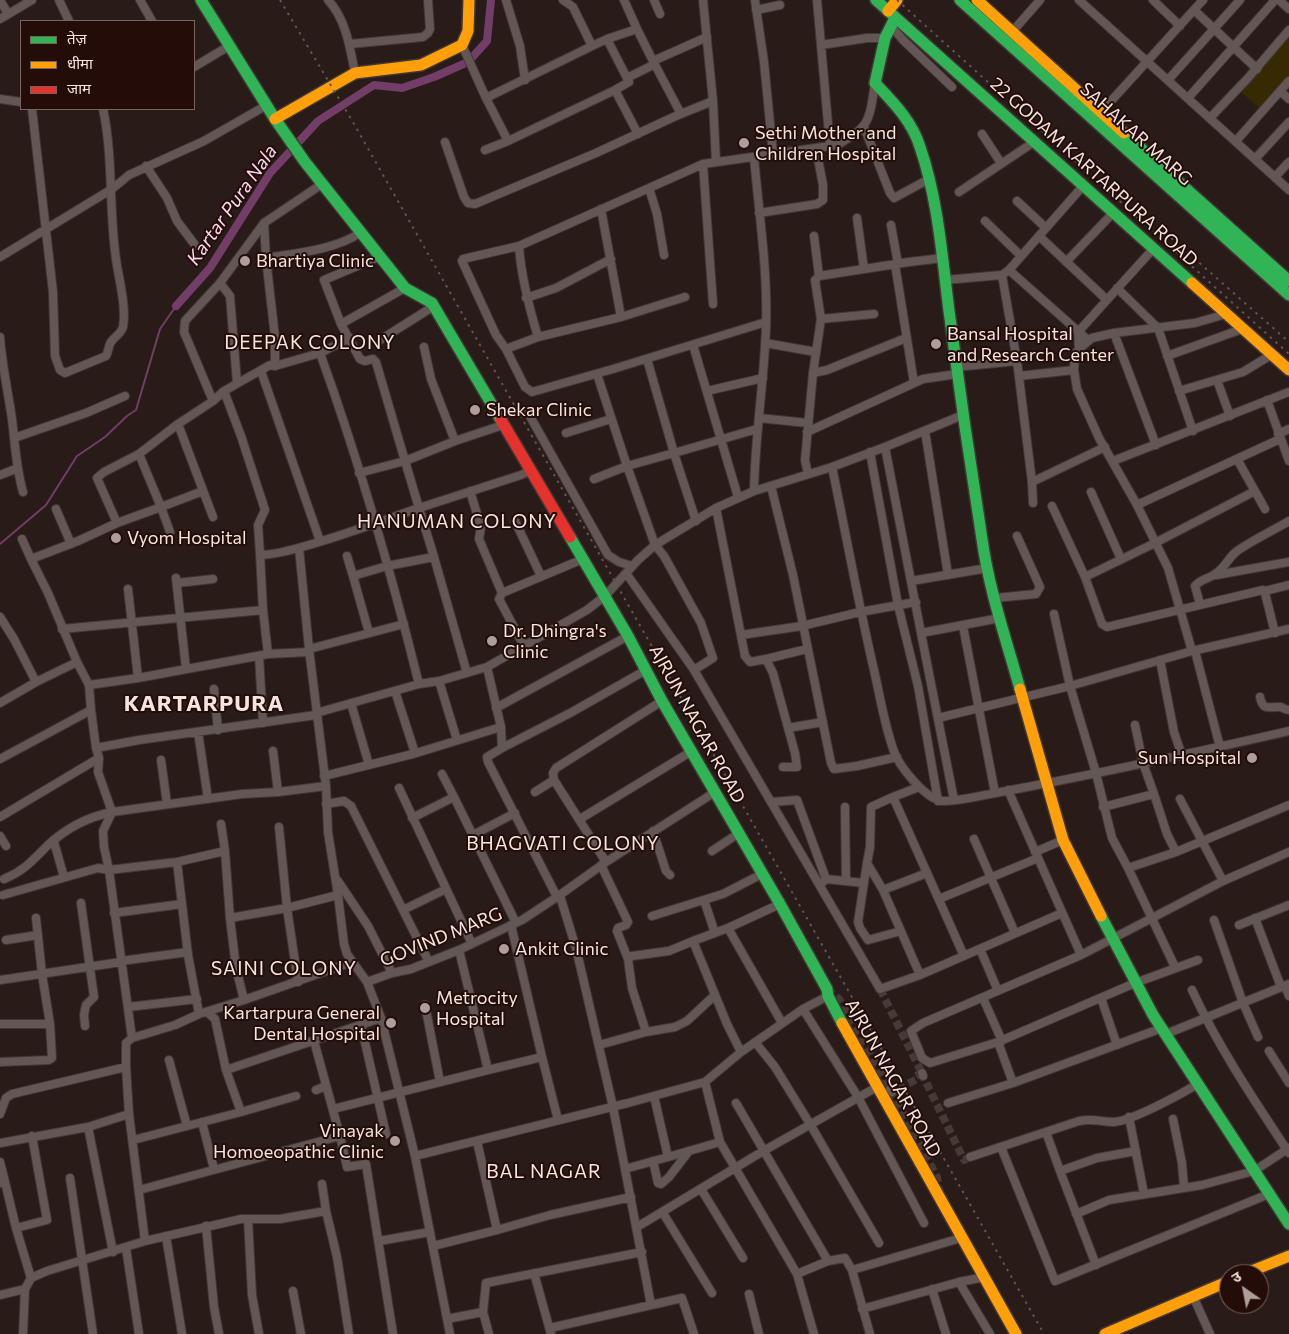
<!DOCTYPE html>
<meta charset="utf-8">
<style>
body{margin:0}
#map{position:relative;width:1289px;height:1334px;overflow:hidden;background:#281b18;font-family:Commissioner,"Noto Sans Devanagari",sans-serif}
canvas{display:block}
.legend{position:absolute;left:20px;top:20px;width:175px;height:90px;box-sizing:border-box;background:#240d09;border:1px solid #78635f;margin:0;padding:6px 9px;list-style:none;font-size:15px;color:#f6e4e1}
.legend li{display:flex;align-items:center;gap:10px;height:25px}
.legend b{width:25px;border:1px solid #78635f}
.north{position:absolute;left:1219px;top:1264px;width:50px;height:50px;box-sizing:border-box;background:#240d09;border:1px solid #78635f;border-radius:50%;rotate:327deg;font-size:14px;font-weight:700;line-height:20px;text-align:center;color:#f6e4e1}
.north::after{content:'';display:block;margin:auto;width:18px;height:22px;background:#ae9e9b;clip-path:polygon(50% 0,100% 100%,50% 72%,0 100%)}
</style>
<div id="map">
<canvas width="1289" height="1334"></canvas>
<ul class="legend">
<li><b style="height:6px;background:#30b455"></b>तेज़</li>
<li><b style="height:6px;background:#ff9f0a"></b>धीमा</li>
<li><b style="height:6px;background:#e5322d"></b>जाम</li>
</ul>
<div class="north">उ</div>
</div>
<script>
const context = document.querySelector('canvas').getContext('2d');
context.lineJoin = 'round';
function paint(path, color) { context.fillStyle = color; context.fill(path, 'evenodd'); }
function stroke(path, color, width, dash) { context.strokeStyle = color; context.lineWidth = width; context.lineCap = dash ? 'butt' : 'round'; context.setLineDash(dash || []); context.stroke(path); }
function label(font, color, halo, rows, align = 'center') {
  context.font = font + ' Commissioner,sans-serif'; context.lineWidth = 4; context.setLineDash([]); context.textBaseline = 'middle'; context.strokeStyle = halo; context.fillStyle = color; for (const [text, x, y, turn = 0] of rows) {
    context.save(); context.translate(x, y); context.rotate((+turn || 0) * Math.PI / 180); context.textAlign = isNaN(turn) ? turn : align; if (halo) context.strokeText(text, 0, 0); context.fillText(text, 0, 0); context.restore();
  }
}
paint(new Path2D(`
 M1289 35V82L1263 111 1240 91Z`), '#372a03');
stroke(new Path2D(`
 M0 544 46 505 77 456 105 437 127 416 136 410 160 329 176 306`), '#723e67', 2);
stroke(new Path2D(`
 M176 306 210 268 270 173 318 121 374 85 402 88 434 77 468 62 487 41 491 0`), '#723e67', 8);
stroke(new Path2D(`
 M827 989 839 999 890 1089 894 1087
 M880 989 922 1073 916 1076
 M940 1194 937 1177 892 1092 923 1076 964 1160 970 1157`), '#473936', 8, [8, 4]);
const street = new Path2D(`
 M0 0 8 14
 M59 0 69 21
 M140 0 152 21
 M328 0C346 19 350 48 355 73
 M506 0 520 46 525 80
 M563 0 573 7 592 46 607 39 629 82 615 90 638 134
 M654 0 660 14
 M703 0 713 101
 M755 0 764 62 773 154
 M817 0 830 146
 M1079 0 1289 190
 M1153 0 1180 26
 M1279 0 1289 9
 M756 10 780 5
 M1194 10 1257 69
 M0 19 32 0
 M892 27 903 40 952 87
 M637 29 653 61
 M1012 32 1040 0
 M607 39 637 29 624 0
 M350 44 423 37 428 33 430 29 428 0
 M462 45 486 98
 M821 45 867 38H885
 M592 46 486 98 508 141 615 90
 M194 67 229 46
 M627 78 655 64
 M1168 80 1240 0
 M1280 91 1289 99
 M1188 98 1275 0
 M0 99 21 102
 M32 109 53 292 55 356 60 370 65 373 106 356C109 351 108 346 111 342 115 336 121 334 123 327 127 304 117 274 115 251 109 204 113 155 103 109
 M1101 112 1203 0
 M681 114 653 61 707 37
 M1210 118 1248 78 1289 30
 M864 127 890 193 894 198 929 179
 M982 134 1001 163
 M1236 141 1289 81
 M445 142 464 197 468 203 475 204 596 153 678 115 713 101 716 162
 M485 150 508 141
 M1255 159 1289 122
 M703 164 713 304
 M146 166 167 198 177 221 195 245
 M1275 177 1289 162
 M649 188 657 214 664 255
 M959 192 1034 142
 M1017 201 1046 228
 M759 213 817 204 823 200V185L816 148
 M857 218 864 269
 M985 221 1021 256
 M264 223 266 258
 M891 225 898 264
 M814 236 819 276
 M1039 236 1107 300
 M519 246 463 259 462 261 496 335 506 349 525 387 532 392 613 369 766 322
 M0 257 112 189 129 175 204 141 267 105
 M1066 262 1113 213
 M895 264 914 383
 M1009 270 1088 340
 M945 280 1002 275
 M220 283 230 296 237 383
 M1117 288 1158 328 1193 431
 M526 298 556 288 611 259
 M621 317 685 297
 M821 319 874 314
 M341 324 405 288
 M1114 333 1156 445
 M0 337C2 365 8 392 12 419 15 443 16 468 23 492
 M538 337 621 317 601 209
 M350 338 320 353 275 366V337L266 258C297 253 334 250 360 233
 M380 340 434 306
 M765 343 816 352
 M693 345 738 497
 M424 347 431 379 455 441
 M506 349 538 337C529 307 521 277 519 246L703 164 837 145C871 126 869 121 875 83
 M1079 349 1078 332 1153 249
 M320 353C359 461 391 572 419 684L439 681 487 667 587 610 605 596 638 560 655 545 716 508 754 491 832 467 885 447 963 415
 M1167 356 1242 329
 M647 359 674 453 627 466 655 545 664 556 701 623 713 658 694 670
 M956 367 1017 361
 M261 371 320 541
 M813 373 827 370 906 338
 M1019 376 1074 370
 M1217 380 1230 416
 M224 391 241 436 265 510 258 525 260 554C278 560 395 516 419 508L405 461 455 441 503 425
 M707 391 763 378
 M1179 391 1243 372 1271 355
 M1267 400 1289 461
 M213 401 184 332 185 321 220 283 264 223 322 184
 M527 411 608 555 619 562 632 566
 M759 418 808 423
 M178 424 213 517
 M925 431 948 575
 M807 432 923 379 957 374
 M566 433 611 419
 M1278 434 1289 429
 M14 438 86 413 125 396
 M885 447 921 633 1000 618
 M870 452 898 605 918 686 938 801
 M1237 459 1265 509
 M1113 461 1289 392
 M832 467C846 534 858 602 874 670 880 696 885 729 895 754 901 768 923 795 938 800 947 804 989 794 1001 792 1097 774 1193 753 1289 731
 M359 473 405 461 376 362 373 359 365 361 360 359 341 324 324 280 381 256
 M808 474 805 460 813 373 821 319 815 280 819 276 909 262 943 258
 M0 475 13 470
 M594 479 627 466 597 374
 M1032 482 1105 447
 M771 486 793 575 831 763 834 769 857 766 897 757
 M470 491 481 527 479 539 502 593 499 599 524 646
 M754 491C755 436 764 382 766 328 768 271 759 214 754 157
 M1091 492 1121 559
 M1033 503 1032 482 1017 361 1002 275 1009 270 1083 186
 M1137 505 1280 439
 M1052 506 1085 577 1102 624 1107 627 1263 590 1265 593 1275 633
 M716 508 745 656 750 662 766 659
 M56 509 71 544
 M515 521 541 576
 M696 521 674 453 757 429
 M117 523 97 478 104 472 139 454
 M170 532 161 507 203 491
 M22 539 31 559
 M299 548 309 649 404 624
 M260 554 263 610
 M347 556 353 576
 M434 557 467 673
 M626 573 694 670 880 989 920 975
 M1216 575 1289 562
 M1085 577 1155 543 1255 491
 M176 578 186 669
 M911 581 988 568
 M177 583 213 579
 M128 589 138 678
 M1265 591 1289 585
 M502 593 583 559
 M995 598 1036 594 1040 587 1017 536
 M1200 604 1195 586C1200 579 1209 579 1215 574 1225 568 1228 558 1237 551 1253 540 1272 531 1289 521
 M1054 614 1070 686 1096 773 1112 838 1128 868 1175 967
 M0 617 14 639 36 682
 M963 626 995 793
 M62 629 263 610 268 654 309 652
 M369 633 353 576 387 566 434 557 419 508 521 475 531 470
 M921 633 954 800
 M741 635 802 626 860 612 916 602
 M309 649 326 786 328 832 338 895 344 944 347 954 367 982 381 1018 415 1156 450 1334
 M1192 651 1168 568 1137 505 1099 438 1077 389 1074 370 1075 354 1079 349 1092 338 1114 333 1195 323 1226 314
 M1195 651 1220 747
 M259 656 263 723
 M1160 660 1174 732 1182 756
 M77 662 89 685 138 678 268 654
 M487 667 501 727 502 748 572 712 646 670
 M439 681 457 740
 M214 689 218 730
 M395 691 415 753
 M1260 697C1263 712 1269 706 1281 707 1283 708 1286 710 1289 710
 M0 703 36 682 77 662 48 593 31 559 78 541 117 523 161 507 139 454 178 424 213 401 224 391 270 365 275 366
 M351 703 369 765
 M496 708 628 636
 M91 710 96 748 139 740 316 715
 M316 713 419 684
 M938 718 1070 686 1192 651 1289 629
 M788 728 823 722
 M198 732 208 799
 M96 748 99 758 98 772 112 812 242 794 278 792 326 786
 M502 748 487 757 488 762 557 897
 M273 751 278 792
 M0 759 91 710 89 685
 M161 760 167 804
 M783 767H797L795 753 773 673 766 659 807 649
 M324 776 413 754 501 727
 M919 787 893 797 927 873
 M399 788 472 944
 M1008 790 1081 955
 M535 792 554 780
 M1154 794 1167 834 1176 852 1289 805
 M454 797 516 923
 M1180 799 1223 881
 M772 802 797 800 826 879
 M326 804 344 801 351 806 429 962
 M845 807 846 881
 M1103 807 1154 794 1143 763 1135 725
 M112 812 103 831 104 847 109 870 177 862 225 851 230 918 287 908 338 895
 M0 817 99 758
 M412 818 454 797 442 774
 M580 819 692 751
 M221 824 225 851
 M279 827 287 908 298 982
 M653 831 666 871 670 875
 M473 835 515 813
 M0 836 6 846
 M974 839 1015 933
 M54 842 64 877
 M712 851 739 833
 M1035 852 1063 840
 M177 862 188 955 199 1014 244 1000 352 962
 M606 862 554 780 553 773 556 768 662 701
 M867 863 858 922 860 928 868 940 901 931
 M601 865 628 922 626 925 618 928 617 931 628 959
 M1128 868 1176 852
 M4 879C24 871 32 861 47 846 65 829 88 817 112 812
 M338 881 368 926 392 973
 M823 882 826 879 864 883
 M883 890 867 863 870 847 871 807 893 797
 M3 895 98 868 109 870 132 1038 175 1025 199 1014
 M560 896 576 948 613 1107 625 1169 668 1157 654 1096
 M939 899 1038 858
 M704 900 715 933
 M81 903 94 997 86 1005 84 1015 85 1026
 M403 910 446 889
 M114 913 182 904
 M652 916 723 894 762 874
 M230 918 236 968 244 1000
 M1255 918 1281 987
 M1214 920 1243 1003 1258 1037
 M511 925 542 1057
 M1239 925 1289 905
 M728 928 782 1023
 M6 940 38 935
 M980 949 998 991
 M964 956 927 873 883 890 920 975 1062 913
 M1198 960 1135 983 998 1042 930 1063 922 1058 911 1031 923 1023 1081 955 1223 881 1289 852
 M121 961 188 952
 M0 980 121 962
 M367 982 392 973 411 969 459 950 522 920 557 897 606 862 715 792
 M1285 986 1289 996
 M1192 990C1219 1048 1254 1100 1289 1153
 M983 998 1002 1041
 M1101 998 1117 1045
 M425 1005 440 1082
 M128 1007 197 999
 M803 1009 858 1097 924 1223
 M0 1024H50
 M361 1025 386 1134
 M646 1032 675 1027 687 1021 715 995
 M1166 1034 1289 984
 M755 1042 775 1067 810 1124 879 1243
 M998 1042 1013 1083
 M599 1045 646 1032 632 988 628 959 632 956 669 951 693 941
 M1269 1051 1289 1083
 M741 1052 727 1024 693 941 728 928 780 904
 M169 1060 187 1126
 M0 1062 49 1060 52 1058 50 1024 42 974 36 918
 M226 1070 381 1018
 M488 1070 542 1057 558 1120
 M922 1073 923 1076
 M890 1089 892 1092
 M316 1090 326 1086
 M736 1103 828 1261 797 1274
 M948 1103 1013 1083 1162 1028
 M333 1109 488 1070 459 950
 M241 1112 296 1096
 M0 1114 6 1098 12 1094 126 1067
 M1129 1117 1144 1194
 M1173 1119 1182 1163 1184 1187
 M202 1122 214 1169
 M88 1127 113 1252
 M1046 1132 1060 1171 1097 1158 1136 1151
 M340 1136 347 1167 366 1164 393 1334
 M133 1140 241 1112 226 1070 215 1019 207 1012
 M720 1142 797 1274 814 1334
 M0 1143 88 1127 129 1114
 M1001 1147 1055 1281 1269 1194
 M415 1156 628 1103 705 1082 741 1052 803 1009 828 996
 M668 1157 720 1142 705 1082
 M970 1157 1079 1121C1096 1118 1100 1122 1114 1122 1132 1121 1181 1094 1198 1084
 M653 1161 658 1183 661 1184 669 1177 689 1151
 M0 1162 5 1182
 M625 1169 651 1305
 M1060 1171 1096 1265
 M70 1178 93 1334
 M0 1183 5 1182 16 1228
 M701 1189 743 1258
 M139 1190 340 1136 314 1041
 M326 1211 337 1257 349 1334
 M663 1213 712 1293
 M1076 1214 1109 1200 1202 1185 1254 1171 1289 1148
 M248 1219 252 1295 259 1334
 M206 1226 214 1307 219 1334
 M637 1227 765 1150 877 1087
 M497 1230 550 1215 631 1197
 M166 1236 182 1334
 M145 1241 241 1219H280L326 1211 322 1184
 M379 1241 430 1232
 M433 1246 497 1230 477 1141
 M126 1248 139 1334
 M828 1261 845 1258 852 1270
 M534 1273 551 1334
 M31 1278 16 1228 47 1220 32 1136
 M959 1282 990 1334
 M932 1289 946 1334
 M293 1291 301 1334
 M749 1294 759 1334
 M0 1295 25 1289
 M1193 1296 1210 1334
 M862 1309 959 1282 985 1277
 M447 1319 483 1312
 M550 1328 682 1298 694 1334
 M23 1334 25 1289 31 1278 47 1271 145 1241 129 1114 126 1067V1043L132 1038
 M489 1334 483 1312 486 1283 642 1252
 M870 1334 852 1270 961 1238`);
const fast = new Path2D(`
 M201 0 275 119 305 162 405 288 432 303 501 420
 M876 0 1192 283
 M960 0 1289 295
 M895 18 885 38 875 83C893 102 912 121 920 147 938 199 942 256 949 311 959 387 970 463 982 539 989 590 1006 639 1020 689
 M1124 133 1289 281
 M570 537 628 636 662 701 780 904 827 989 828 996 842 1023
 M1101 916 1153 1015 1289 1224`);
const slow = new Path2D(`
 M977 0 1124 133
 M888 11 897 0
 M275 119 355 73 421 65 462 45 468 31 469 0
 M1192 283 1289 370
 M1020 689 1063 840 1101 916
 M842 1023 1016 1334
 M1244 1274 1289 1256
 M1105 1334 1229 1281`);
const jam = new Path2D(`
 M501 420 570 537`);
stroke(street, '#423735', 10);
stroke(fast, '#423735', 14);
stroke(slow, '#423735', 14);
stroke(jam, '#423735', 14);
stroke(street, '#625754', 8);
stroke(fast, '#30b455', 11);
stroke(slow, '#ff9f0a', 11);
stroke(jam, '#e5322d', 11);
stroke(new Path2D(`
 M280 0 354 124 1044 1334
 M897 0 1289 354
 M1160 228 1289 342`), '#5f5553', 2, [2.5, 5]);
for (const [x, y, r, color] of [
 [744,143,6,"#ae9e9b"],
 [245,261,6,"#ae9e9b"],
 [936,344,6,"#ae9e9b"],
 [475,410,6,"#ae9e9b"],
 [116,538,6,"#ae9e9b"],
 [492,641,6,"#ae9e9b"],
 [1252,758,6,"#ae9e9b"],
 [504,949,6,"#ae9e9b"],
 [425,1008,6,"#ae9e9b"],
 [391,1023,6,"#ae9e9b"],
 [395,1141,6,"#ae9e9b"]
]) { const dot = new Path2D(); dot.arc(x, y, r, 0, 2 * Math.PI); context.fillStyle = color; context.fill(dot); stroke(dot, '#240d09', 2); }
label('18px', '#f6e4e1', '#240d09', [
 ["Sethi Mother and",755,133],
 ["Children Hospital",755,154],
 ["Bhartiya Clinic",256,261],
 ["Bansal Hospital",947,334],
 ["and Research Center",947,355],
 ["Shekar Clinic",486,410],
 ["Vyom Hospital",127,538],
 ["Dr. Dhingra's",503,631],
 ["Clinic",503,652],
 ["Sun Hospital",1241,758,"right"],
 ["Ankit Clinic",515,949],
 ["Metrocity",436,998],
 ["Hospital",436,1019],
 ["Kartarpura General",380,1013,"right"],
 ["Dental Hospital",380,1034,"right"],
 ["Vinayak",384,1131,"right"],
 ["Homoeopathic Clinic",384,1152,"right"]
], 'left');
label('18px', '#f6e4e1', '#240d09', [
 ["SAHAKAR MARG",1136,134,42],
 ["22 GODAM KARTARPURA ROAD",1094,172,42],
 ["AJRUN NAGAR ROAD",697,724,61],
 ["GOVIND MARG",441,937,-22],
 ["AJRUN NAGAR ROAD",893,1078,61]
]);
label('italic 19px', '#fbd8f3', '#240d09', [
 ["Kartar Pura Nala",232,205,-55]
]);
context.letterSpacing = '1px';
label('19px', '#f6e4e1', '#240d09', [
 ["DEEPAK COLONY",310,343],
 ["HANUMAN COLONY",457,522],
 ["BHAGVATI COLONY",563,844],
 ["SAINI COLONY",284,969],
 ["BAL NAGAR",544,1172]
]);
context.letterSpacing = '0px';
context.letterSpacing = '1px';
label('bold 22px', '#f6e4e1', '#240d09', [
 ["KARTARPURA",204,704]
]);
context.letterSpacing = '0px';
</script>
